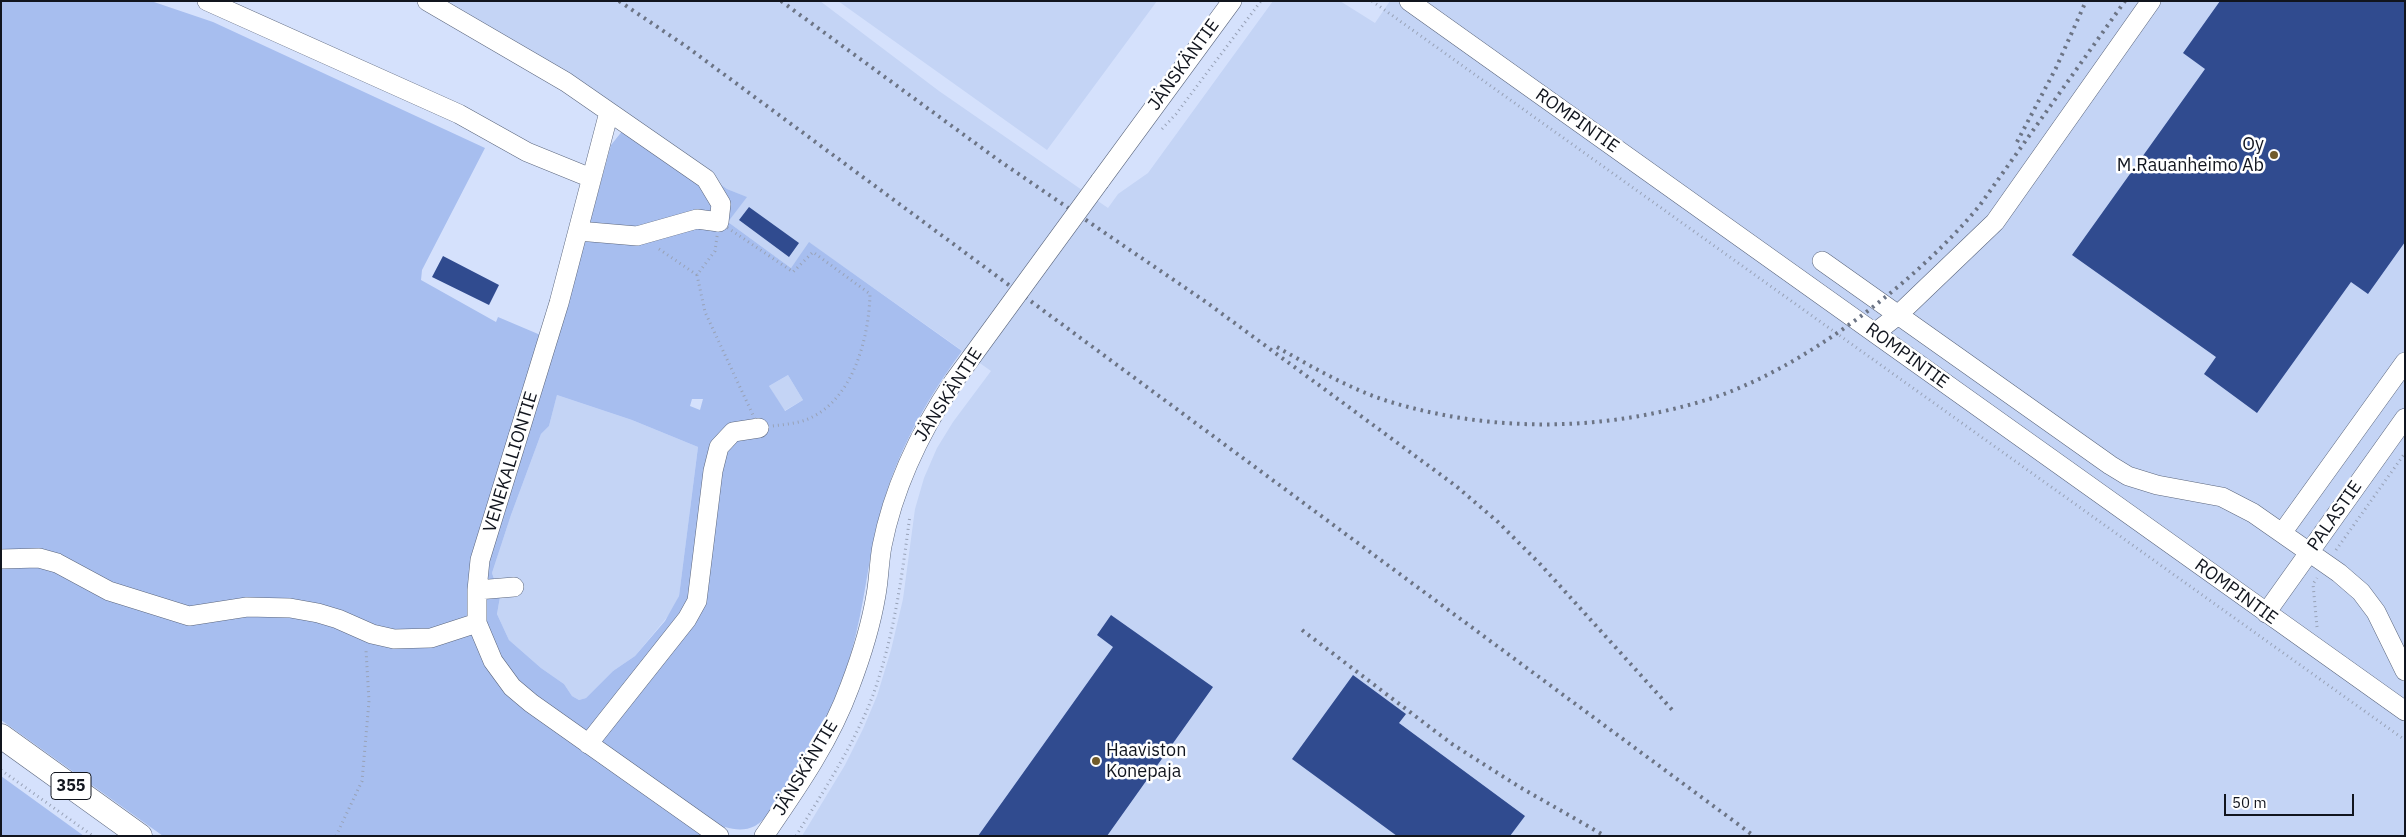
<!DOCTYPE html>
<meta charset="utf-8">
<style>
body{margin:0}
#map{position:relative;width:2406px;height:837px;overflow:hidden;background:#d5e1fc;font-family:"IBM Plex Sans",sans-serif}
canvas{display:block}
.frame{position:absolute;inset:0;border:2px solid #11151e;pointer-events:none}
.scale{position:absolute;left:2224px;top:794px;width:130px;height:22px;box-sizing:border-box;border:2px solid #11151e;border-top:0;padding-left:6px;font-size:15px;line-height:18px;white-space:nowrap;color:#11151e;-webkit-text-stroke:4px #fff;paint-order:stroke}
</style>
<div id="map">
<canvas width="2406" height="837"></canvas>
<div class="frame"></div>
<div class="scale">50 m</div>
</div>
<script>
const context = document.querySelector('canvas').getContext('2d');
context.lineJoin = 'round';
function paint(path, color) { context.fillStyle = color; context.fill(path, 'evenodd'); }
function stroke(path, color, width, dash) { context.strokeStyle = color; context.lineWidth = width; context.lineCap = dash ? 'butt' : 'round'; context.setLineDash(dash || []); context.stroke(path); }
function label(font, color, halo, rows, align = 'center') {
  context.font = font + ' "IBM Plex Sans",sans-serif'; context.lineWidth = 5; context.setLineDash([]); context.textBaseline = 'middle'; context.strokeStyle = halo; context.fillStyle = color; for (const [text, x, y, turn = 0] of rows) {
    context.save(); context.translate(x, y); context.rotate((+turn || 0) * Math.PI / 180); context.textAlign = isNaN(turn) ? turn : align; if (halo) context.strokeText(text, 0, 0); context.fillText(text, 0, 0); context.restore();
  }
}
paint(new Path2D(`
 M443 1H820L939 91 1108 208 1118 194 1148 173 1273 1H1340L1375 23 1390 1H2405V836H802L845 765 863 729 877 696 891 650 903 599 915 509 924 478 937 448 953 422 991 371 810 243 791 268 728 222 746 197 727 189 632 119Z
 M838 1H1157L1047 150Z
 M788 375 803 400 784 411 769 386Z
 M557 395 632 420 698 447 679 596 673 610 635 656 613 671 586 698 579 700 572 696 564 684 541 668 509 640 497 614 500 597 492 573 511 515 541 434 549 426Z`), '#c4d4f5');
paint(new Path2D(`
 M1 1H151L213 22 485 148 422 270 421 280 496 322 498 317 557 342 611 145 632 119 727 189 747 197 728 222 791 268 809 242 962 351C929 396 902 443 885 497 870 542 867 589 856 634 843 689 817 742 786 789 778 801 767 819 755 826 745 831 735 830 725 827L719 836H163L1 720ZM788 375 803 400 785 411 769 386ZM557 395 632 420 698 447 679 596 665 621 635 656 613 671 586 698 579 700 572 696 564 684 541 668 509 640 497 614 500 597 492 573 511 515 541 434 549 426ZM692 399H703L700 410 690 406Z
 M1 776 84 836H1Z`), '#a7beef');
paint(new Path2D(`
 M2220 1H2405V242L2368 294 2351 282 2257 413 2204 374 2216 357 2072 255 2205 69 2183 53Z
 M749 207 799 243 789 257 739 220Z
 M443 256 499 285 489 305 432 277Z
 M1111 615 1213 687 1107 836H978L1113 647 1097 635Z
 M1353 675 1406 714 1399 723 1525 816 1510 836H1397L1292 759Z`), '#304b8f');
const minor = new Path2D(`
 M207 1 459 114 527 152 591 178
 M427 1 566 82 706 179 721 204 719 222 697 219 637 236 578 231
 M1409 1 2405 711
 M609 112 559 303 480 560 477 590V623L493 661 512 687 531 703 719 836
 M1100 181 1232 1
 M1822 261 2110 465 2128 476 2157 485 2222 497 2253 513 2339 573 2361 592 2376 612 2405 671
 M1875 333 1898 315 1995 222 2151 1
 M2282 533 2405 362
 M1 559 39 558 57 563 109 591 189 616 247 607 290 608 318 613 338 619 372 634 394 639 431 638 477 623
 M477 590 514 587
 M2266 613 2405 418
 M588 744 687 619 697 601 713 471 719 447 733 432 759 428
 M764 836C797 788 830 741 850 686 861 657 871 625 876 595 879 579 879 562 882 546 894 485 920 432 954 381`);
const major = new Path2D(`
 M1 736 140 836`);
stroke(minor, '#5b667d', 20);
stroke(major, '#5b667d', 25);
stroke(new Path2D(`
 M1372 1 2405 740
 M1162 129 1176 114 1261 1
 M719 222 793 272 813 252 870 294C869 338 853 400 808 419 794 425 774 425 759 428L705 312 697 275 715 251Z
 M659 249 697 275
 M2336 550 2405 453
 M2317 627 2313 584 2317 578
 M1 770 93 836
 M336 836 362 781 369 701 366 650
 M796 836C824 790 854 745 873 695 894 637 902 576 910 515`), '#98a2b7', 3, [1, 4]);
stroke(minor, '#fff', 19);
stroke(major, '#fff', 24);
stroke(new Path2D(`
 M619 1 687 47 1754 836
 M781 1 1001 162 1206 302 1456 486 1498 522 1541 565 1675 713
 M2017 142 2056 68 2086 1
 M1277 347C1314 368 1353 391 1394 403 1496 433 1605 431 1706 400 1800 372 1919 280 1980 205L2125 1
 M1302 630 1452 744 1518 786 1605 836`), '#6c7485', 4, [2.5, 5]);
const minorBridge = new Path2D(`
 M954 381 1100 181`);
stroke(minorBridge, '#5b667d', 20, []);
stroke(minorBridge, '#fff', 19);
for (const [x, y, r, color] of [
 [2274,155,5,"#715b2b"],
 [1096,761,5,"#715b2b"]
]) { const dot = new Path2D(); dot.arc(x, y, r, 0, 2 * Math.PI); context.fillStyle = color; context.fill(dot); stroke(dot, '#fff', 2); }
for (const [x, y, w] of [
 [71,786,40]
]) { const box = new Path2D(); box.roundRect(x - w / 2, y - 13.5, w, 27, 4); context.fillStyle = '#fff'; context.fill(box); stroke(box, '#11151e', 1); }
label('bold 16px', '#11151e', null, [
 ["355",71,786]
]);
label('18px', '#11151e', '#fff', [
 ["JÄNSKÄNTIE",1184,65,-54],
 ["ROMPINTIE",1577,121,35],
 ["ROMPINTIE",1907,356,36],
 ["JÄNSKÄNTIE",949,395,-57],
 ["VENEKALLIONTIE",511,462,-73],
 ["PALASTIE",2335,516,-55],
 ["ROMPINTIE",2236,592,36],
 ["JÄNSKÄNTIE",806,768,-59]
]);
label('18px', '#11151e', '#fff', [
 ["Oy",2264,145],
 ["M.Rauanheimo Ab",2264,166],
 ["Haaviston",1106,751,"left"],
 ["Konepaja",1106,772,"left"]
], 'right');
</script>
